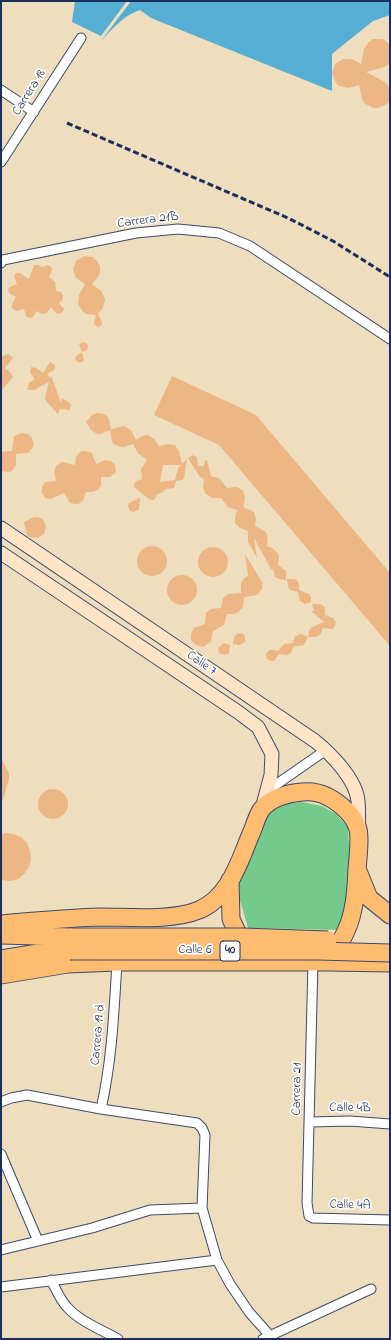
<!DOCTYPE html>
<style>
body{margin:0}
#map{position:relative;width:391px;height:1340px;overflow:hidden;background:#eedebd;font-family:"Indie Flower",sans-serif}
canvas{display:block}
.frame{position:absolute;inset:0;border:2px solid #1b2f5e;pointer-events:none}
</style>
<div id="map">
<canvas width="391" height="1340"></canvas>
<div class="frame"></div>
</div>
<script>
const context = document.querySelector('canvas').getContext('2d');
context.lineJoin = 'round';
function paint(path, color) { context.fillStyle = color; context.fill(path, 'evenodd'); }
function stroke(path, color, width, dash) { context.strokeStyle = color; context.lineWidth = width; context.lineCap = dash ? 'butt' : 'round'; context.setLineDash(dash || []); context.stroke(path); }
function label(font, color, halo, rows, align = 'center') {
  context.font = font + ' "Indie Flower",sans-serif'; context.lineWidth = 3.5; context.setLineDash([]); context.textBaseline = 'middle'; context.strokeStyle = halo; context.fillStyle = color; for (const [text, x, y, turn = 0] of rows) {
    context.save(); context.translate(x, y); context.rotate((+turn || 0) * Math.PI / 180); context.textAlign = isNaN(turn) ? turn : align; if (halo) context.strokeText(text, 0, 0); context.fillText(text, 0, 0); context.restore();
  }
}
paint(new Path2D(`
 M302 802 322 806 336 814 348 827 351 879 349 907 339 930 248 928 237 890 269 812 288 803Z`), '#74c98d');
paint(new Path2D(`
 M75 1H127L101 36 72 22Z
 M131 1H390V15L373 21 332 54V91L151 18 140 10C123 16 113 28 101 41Z`), '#57aed4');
paint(new Path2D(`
 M373 39H383L390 45V62L389 64 385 67 366 72 385 82 390 89V100L387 104 378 108H373L364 103 362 98 359 85 349 88 339 86 336 83 332 73 335 64 343 59H352L361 64 364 49 369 42Z
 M84 256 93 257 96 260 100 266V273L98 277 92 284 101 291 105 299 103 308 98 314 102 322V325L98 327 94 324 96 315 87 314 83 312 78 304 79 295 85 284 75 277 73 269 76 261Z
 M34 265H38L42 267 48 265 51 267 52 270 49 277 55 282 56 291 61 292 63 296V299L59 303 64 309 62 313 57 314 51 307 47 313 42 314 37 311 33 317 30 318 26 316 24 309 16 311 12 308V304L16 297 9 293 8 289 10 287 17 284 14 276 16 273H20L29 279Z
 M83 342 87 343 88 347 87 350 82 352 84 360 80 363 76 361 75 358 76 356 82 352 79 344Z
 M8 354 13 358 5 368 11 373 13 377 1 391V357Z
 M50 362 55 365V368L54 370 47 374 51 378V375L61 403 62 398 71 404 70 410 60 409 58 414 46 401 45 398 49 382 34 390H27L29 383 35 379 30 373 31 367 36 368 43 373Z
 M172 376 256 415 390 573V646L219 445 154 415Z
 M97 413 104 414 107 416 109 420 111 429 124 426 131 430 136 440 142 436 148 435 154 439 159 446 168 444 175 445 179 451 182 464 187 459 184 478 182 480 176 481 174 488 166 489 162 493 157 494 154 500H150L134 487V485L136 481 142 479 141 469 147 460 138 453 133 444 124 447H121L114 444 112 441 110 430 101 434H97L91 430 86 422 92 415ZM163 465H181L178 468 175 480 160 482Z
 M22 433 28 434 31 437 34 443 33 447 28 453 16 454V465L12 471 8 472 1 471V452L12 451 14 436Z
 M83 451H86L92 453 96 464 105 460 111 461 115 465 116 471 115 473 110 477H101V485L98 490 92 492H86L83 500 79 504H76L70 503 64 493 51 499 45 498 42 493V487L45 482 56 481 54 472 56 466 62 462 75 465 76 457 80 452Z
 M192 455 197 457 198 466H204L205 460H207L211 476 219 478 227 488 236 487 243 490 245 498 243 507 254 512 256 519 255 526 266 532 268 538 267 546 274 549 279 555 278 565 286 571V580L279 579 275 577 273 569H271L254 538 257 558 248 542V531L240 528 235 523V517L237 510 228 507 221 498H212L206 494 203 488 204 479 199 476 188 458Z
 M140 498 139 509 134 512 130 511 128 506 129 503Z
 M34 517 41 518 44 521 46 527 44 534 38 538 30 537 27 535 24 522Z
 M137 561a15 15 0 1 1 30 0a15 15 0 1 1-30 0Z
 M198 562a15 15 0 1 1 30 0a15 15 0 1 1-30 0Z
 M245 554 262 582V589L257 595 244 597 243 607 238 612 234 614H227L224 625 213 631 211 642 203 647 196 645 191 640V634L194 628 205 624 206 613 211 609 221 608 223 598 228 594 241 593V583L244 578 248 576Z
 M167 590a15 15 0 1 1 30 0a15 15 0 1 1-30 0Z
 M287 579H294L298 581 299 585V590L309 594 311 597V602L305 604 300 601 298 592 290 590 288 587Z
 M312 604H320L324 606 325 610V615L333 618 336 622 335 626 332 629 323 628 320 635 315 637H308L309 630 312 627 324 622 311 611H314Z
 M238 633 244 634 245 638V642L240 645 233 644 234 637Z
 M301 634 308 637 304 645 300 646H294L291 653 287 655 279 654 274 661H271L267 659 266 654 269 650H273L278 651 284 644 293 643 295 636Z
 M224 643 230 645 229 653 225 655 219 653 218 648Z
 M1 757 9 774V779L3 800H1Z
 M38 804a15 15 0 1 1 30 0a15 15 0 1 1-30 0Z
 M6 833 13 834 21 837 27 843 30 851 31 859 29 867 24 874 18 879 10 881 1 880V834Z`), '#edb685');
const street = new Path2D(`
 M1 90 34 112
 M1 162 81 38
 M1 263 3 260 136 233 178 229 219 233 250 246 390 339
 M267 791 326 750
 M313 962 307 1203 309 1216 313 1218 390 1220
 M1 1102 11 1098 27 1095 101 1109 197 1123 202 1128 205 1135 202 1208 217 1260 230 1284 249 1312 273 1339
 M101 1109C112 1060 114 1012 117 962
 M310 1122 350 1121 390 1124
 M1 1154 38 1241
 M1 1250 92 1228 150 1210 202 1208
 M51 1280C56 1289 60 1300 67 1307 79 1321 102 1330 118 1339
 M1 1287 217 1260
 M263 1339 371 1289`);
const secondary = new Path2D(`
 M1 528 315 741C331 754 356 779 358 801 359 810 358 819 359 829
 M1 553 238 712 258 727 272 754 271 775 262 809`);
const highway = new Path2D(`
 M358 871 369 898 390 915
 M230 880 231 919 245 949
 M1 924C34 921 67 918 101 917 130 917 173 921 199 910 231 897 240 858 253 829 255 823 258 815 261 810 270 798 288 793 302 792 319 790 335 799 347 811 352 816 356 823 358 829 360 836 358 860 357 869 356 889 355 912 346 931 341 942 334 952 328 962
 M1 935 72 937
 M1 959 38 953 70 951
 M1 975 68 964 117 962H328L390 963`);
stroke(street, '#3b496c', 11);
stroke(secondary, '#3b496c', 15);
stroke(highway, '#3b496c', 19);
stroke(street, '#fff', 9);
stroke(secondary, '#ffe4c6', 13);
stroke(highway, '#febc70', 17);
stroke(new Path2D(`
 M67 123 288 218 333 241 390 277`), '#1b2f5e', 3, [6, 3]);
const highwayBridge = new Path2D(`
 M72 937H243L328 940
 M70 951H318L390 953`);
stroke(highwayBridge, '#3b496c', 19, []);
stroke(highwayBridge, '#febc70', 17);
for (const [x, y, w] of [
 [230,951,20]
]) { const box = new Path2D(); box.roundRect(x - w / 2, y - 10, w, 20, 3); context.fillStyle = '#fdfcf7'; context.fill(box); stroke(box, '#1b2f5e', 1); }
label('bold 12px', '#1b2f5e', null, [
 ["40",230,951]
]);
label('13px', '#1b2f5e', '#fdfcf7', [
 ["Carrera 18",30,93,-58],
 ["Carrera 21B",148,221,-7],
 ["Calle 7",201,664,34],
 ["Calle 6",195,951],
 ["Carrera 19 d",99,1035,-85],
 ["Carrera 21",298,1089,-89],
 ["Calle 4B",350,1109,1],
 ["Calle 4A",350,1206,2]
]);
</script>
